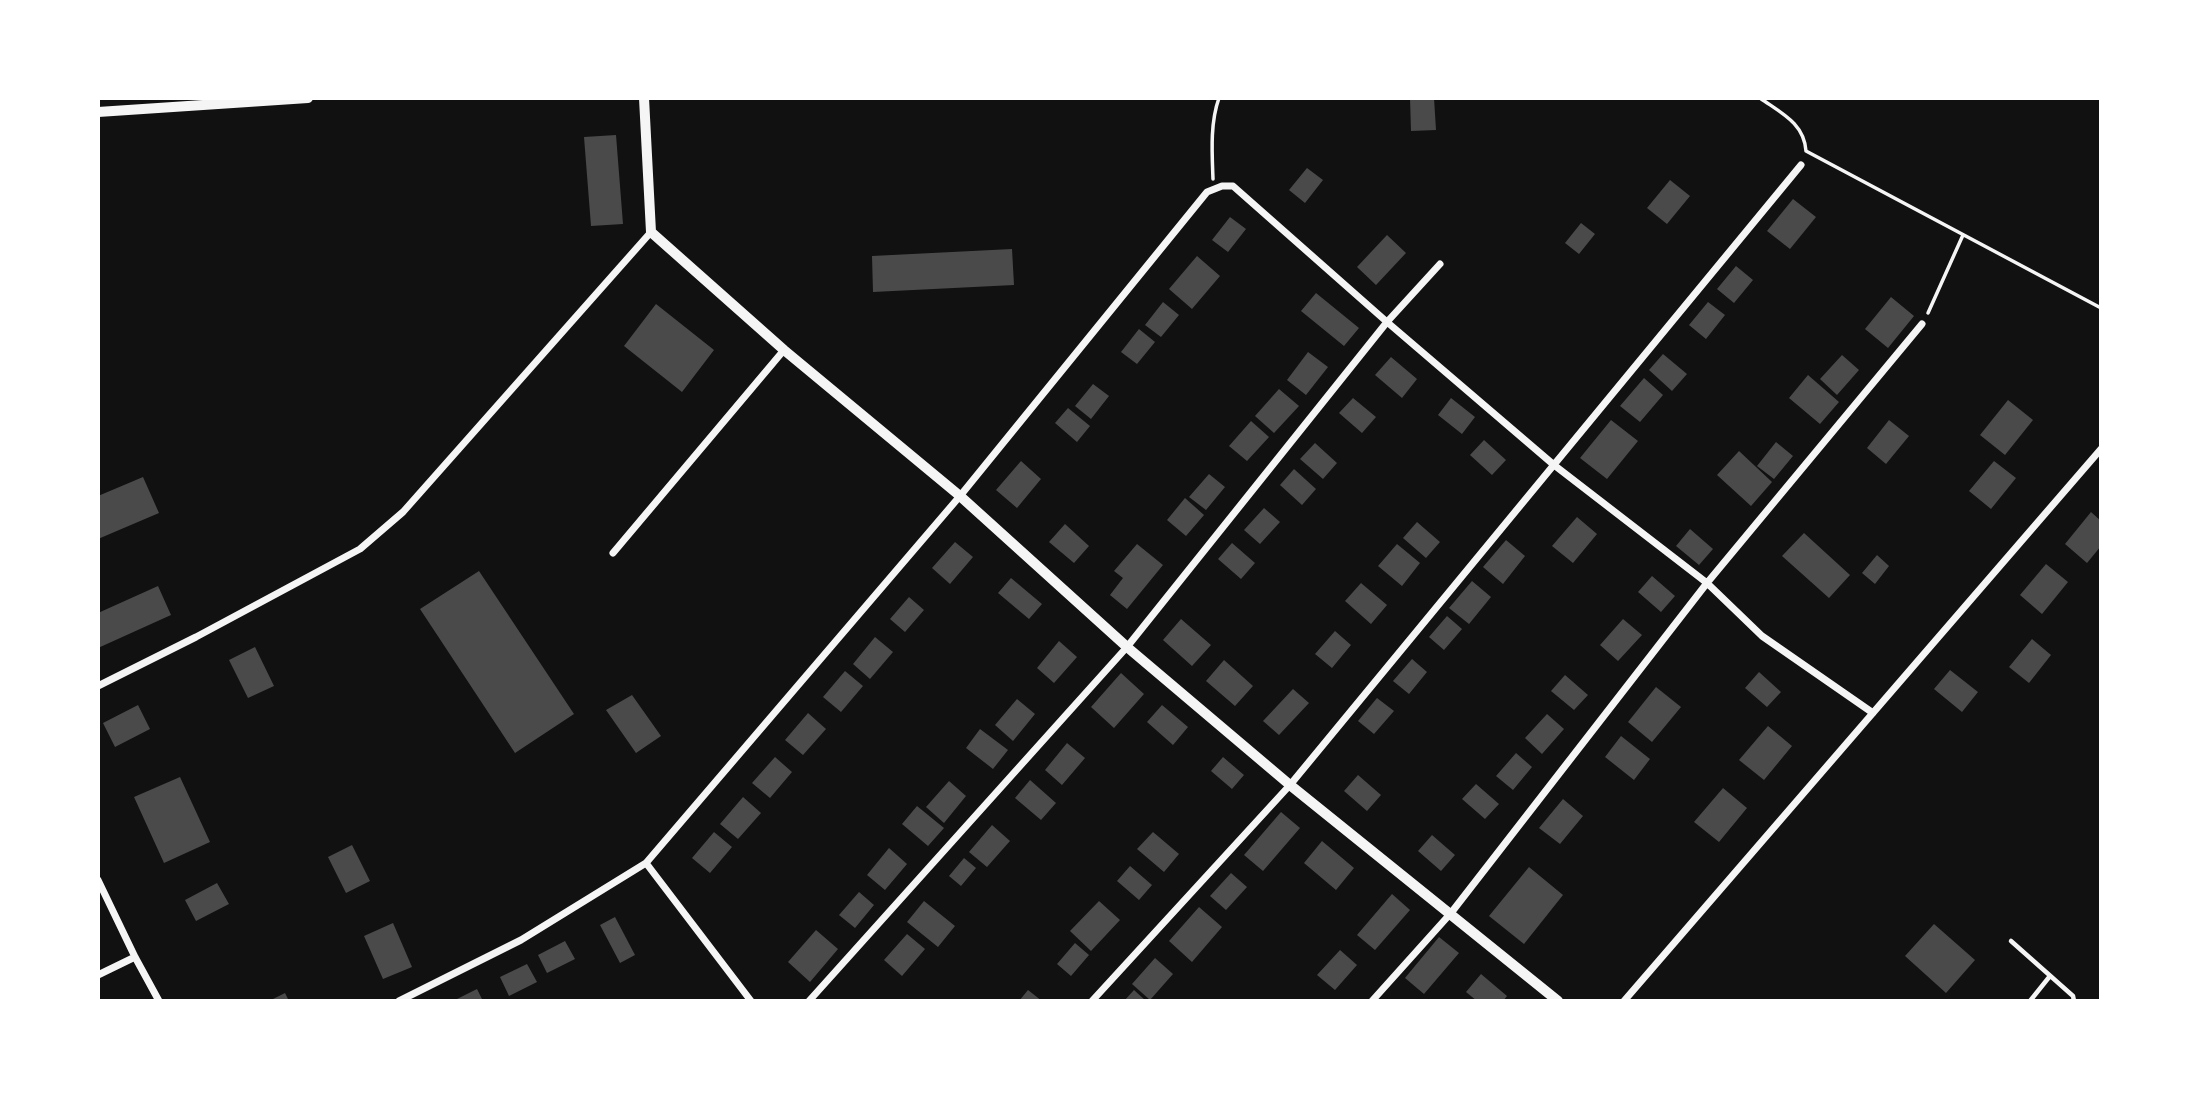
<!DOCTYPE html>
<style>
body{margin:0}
#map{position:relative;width:2199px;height:1099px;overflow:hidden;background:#111;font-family:Merriweather,serif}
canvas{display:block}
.frame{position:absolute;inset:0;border:100px solid #fff;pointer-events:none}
</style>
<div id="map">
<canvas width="2199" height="1099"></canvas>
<div class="frame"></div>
</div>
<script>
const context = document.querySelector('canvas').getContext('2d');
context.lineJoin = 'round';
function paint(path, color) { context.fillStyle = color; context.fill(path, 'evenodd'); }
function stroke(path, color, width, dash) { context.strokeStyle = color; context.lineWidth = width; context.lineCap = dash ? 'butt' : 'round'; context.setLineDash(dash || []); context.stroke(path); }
paint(new Path2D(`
 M1410 98H1434L1436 130 1411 131Z
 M616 135 623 224 591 226 584 137Z
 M1307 168 1323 180 1305 203 1289 190Z
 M1670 180 1690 196 1667 224 1647 208Z
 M1793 199 1816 217 1790 249 1767 231Z
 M1230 217 1246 229 1228 252 1212 240Z
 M1581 223 1595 234 1579 254 1565 243Z
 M1387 235 1406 253 1376 285 1357 267Z
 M1012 249 1014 285 873 292 872 256Z
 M1197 256 1220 276 1192 309 1169 289Z
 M1736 266 1753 280 1734 303 1717 289Z
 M1316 293 1359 328 1344 346 1301 311Z
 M1891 297 1914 316 1888 348 1865 329Z
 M1163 302 1179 315 1161 337 1145 325Z
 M1708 302 1725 315 1706 339 1689 325Z
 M656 304 714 350 682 392 624 346Z
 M1139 329 1155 342 1137 364 1121 352Z
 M1308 352 1328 367 1306 395 1287 380Z
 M1663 354 1687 374 1672 391 1649 370Z
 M1842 355 1859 370 1837 395 1820 379Z
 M1391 357 1417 379 1402 398 1375 375Z
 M1808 375 1839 402 1820 424 1789 398Z
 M1644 378 1663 395 1640 422 1620 406Z
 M1093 384 1109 396 1091 419 1075 406Z
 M1279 389 1299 406 1274 433 1255 416Z
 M1353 398 1376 417 1362 433 1339 413Z
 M1451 398 1475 417 1462 434 1438 415Z
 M2008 400 2033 420 2005 455 1980 435Z
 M1068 408 1090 426 1077 442 1055 423Z
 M1611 420 1638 441 1607 479 1580 458Z
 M1889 420 1909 436 1886 464 1867 448Z
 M1251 421 1269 437 1247 461 1229 446Z
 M1484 440 1506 460 1492 475 1470 455Z
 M1776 442 1793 456 1774 479 1757 466Z
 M1315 443 1337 463 1323 479 1300 459Z
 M1739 451 1772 482 1751 506 1717 475Z
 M1021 461 1041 479 1017 508 996 490Z
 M1994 461 2016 478 1991 509 1969 491Z
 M1294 469 1316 489 1302 505 1280 485Z
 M1209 474 1225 487 1206 510 1189 497Z
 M143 477 159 513 98 539V496Z
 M1185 498 1204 515 1186 536 1167 520Z
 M1264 508 1280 522 1260 544 1244 530Z
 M2091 512 2101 521V546L2087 563 2065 544Z
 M1577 517 1597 534 1573 563 1552 546Z
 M1417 522 1440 542 1426 558 1403 538Z
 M1065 524 1089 546 1074 563 1049 542Z
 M1690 529 1713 549 1699 565 1676 546Z
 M1804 533 1850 575 1829 598 1782 556Z
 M1506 540 1525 556 1503 584 1483 567Z
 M955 542 973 557 950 584 932 568Z
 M1232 543 1255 563 1241 579 1218 559Z
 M1137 544 1163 565 1127 609 1110 595 1123 578 1114 571Z
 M1397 544 1420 563 1402 586 1378 566Z
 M1877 555 1889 566 1875 584 1862 573Z
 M2046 564 2068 582 2042 614 2020 595Z
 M479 571 574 714 515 753 420 609Z
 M1652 576 1675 596 1661 612 1638 592Z
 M1011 578 1042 604 1029 619 998 593Z
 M1472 581 1491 597 1469 624 1449 608Z
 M1361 583 1387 605 1371 624 1345 601Z
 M158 586 171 615 98 648V613Z
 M909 597 924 610 905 632 890 619Z
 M1447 616 1462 629 1444 650 1429 637Z
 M1181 619 1211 645 1192 666 1163 640Z
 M1623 619 1642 635 1618 661 1600 645Z
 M1335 631 1351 645 1332 668 1315 654Z
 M875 637 893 652 870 679 853 664Z
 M2032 639 2051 655 2029 683 2009 667Z
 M1059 641 1077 657 1054 683 1037 668Z
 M255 647 274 686 248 698 229 660Z
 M1412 659 1427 672 1409 694 1393 681Z
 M1224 660 1253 686 1235 706 1206 681Z
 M1950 670 1978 692 1962 712 1934 689Z
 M845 671 863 686 841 712 823 697Z
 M1759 672 1781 692 1767 707 1745 688Z
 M1121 673 1144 694 1114 728 1091 707Z
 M1565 675 1588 695 1574 710 1551 691Z
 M1656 687 1681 707 1652 742 1628 722Z
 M1293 689 1309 703 1279 735 1263 721Z
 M632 695 661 736 636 753 606 710Z
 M1377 698 1394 711 1374 734 1358 721Z
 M1017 699 1035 714 1013 741 995 725Z
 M138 705 150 729 115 747 103 723Z
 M1162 705 1188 727 1173 745 1147 722Z
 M808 713 826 729 803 755 785 740Z
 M1547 714 1564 729 1542 754 1525 738Z
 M1768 726 1792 746 1764 780 1739 760Z
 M980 729 1008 750 993 769 966 748Z
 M1621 736 1650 759 1634 780 1605 757Z
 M1067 743 1085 758 1062 785 1045 770Z
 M1516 753 1532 767 1513 790 1496 776Z
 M775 757 792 772 770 798 752 783Z
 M1223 757 1244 775 1232 789 1211 771Z
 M1358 775 1381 795 1367 811 1344 791Z
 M180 777 210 842 164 863 134 797Z
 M1030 780 1056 803 1041 820 1015 798Z
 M949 781 966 796 944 823 926 807Z
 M1476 784 1499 804 1485 819 1462 799Z
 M1723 788 1747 808 1719 842 1694 822Z
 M743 797 761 813 738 839 720 824Z
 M1563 799 1583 816 1560 844 1539 828Z
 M917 806 944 828 928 846 902 824Z
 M1281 812 1300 828 1263 871 1244 855Z
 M992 825 1010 841 987 867 969 852Z
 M714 832 732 847 710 873 692 858Z
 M1153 832 1179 854 1164 872 1137 849Z
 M1432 835 1455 855 1441 871 1418 851Z
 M1322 841 1354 868 1336 890 1304 863Z
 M352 845 370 881 346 893 328 857Z
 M889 848 907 864 885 890 867 875Z
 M964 858 976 868 961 886 949 876Z
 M1130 866 1152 885 1139 900 1117 881Z
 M1529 867 1563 895 1524 944 1489 916Z
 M1231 873 1247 887 1226 910 1210 896Z
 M217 883 229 904 196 921 185 900Z
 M859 892 874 905 855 928 839 915Z
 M1392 894 1410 910 1375 950 1357 935Z
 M924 901 955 926 938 947 907 922Z
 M1099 901 1120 920 1091 951 1070 931Z
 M1199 907 1222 927 1192 962 1169 941Z
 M615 917 635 955 620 963 600 925Z
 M393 923 412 967 383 979 364 936Z
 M1934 924 1975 960 1946 993 1905 956Z
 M816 930 838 949 810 982 788 962Z
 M907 934 925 949 902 976 884 960Z
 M1439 937 1459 953 1424 994 1405 978Z
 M565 941 575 959 547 973 538 955Z
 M1075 943 1089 955 1071 976 1057 964Z
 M1340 950 1357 965 1335 990 1317 975Z
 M1155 958 1173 974 1150 1000 1132 984Z
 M527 964 537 982 509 996 500 977Z
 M1481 974 1507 996 1503 1001H1477L1466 992Z
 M477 989 483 1001H453Z
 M1028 990 1042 1001H1019Z
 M1134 990 1146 1001H1124Z
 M285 993 289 1001H269Z`), '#4a4a4a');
stroke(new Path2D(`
 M1760 98C1781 113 1804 123 1806 151
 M1806 151 2101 308
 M1213 179C1212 153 1210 123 1219 98
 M1928 313 1963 235`), '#f5f5f5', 3.5);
stroke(new Path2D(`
 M2011 941 2073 996 2074 1001
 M2030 1001 2050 976`), '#f5f5f5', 4.5);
stroke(new Path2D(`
 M613 553 784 350
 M98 686 196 637 360 549 403 512 651 232
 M646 863 751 1001
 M98 880 135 957 159 1001
 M98 975 135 957
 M399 1001 521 940 646 863 960 496 1207 192 1222 186H1233L1387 322 1554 465 1707 583 1762 636 1873 713
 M809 1001 1127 647 1387 322 1440 264
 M1092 1001 1290 785 1801 165
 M1372 1001 1451 913 1707 583 1922 324
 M1624 1001 2101 449`), '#f5f5f5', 7);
stroke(new Path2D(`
 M644 98 651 232 784 350 960 496 1127 647 1290 785 1558 1001
 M98 112 308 98`), '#f5f5f5', 10);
</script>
